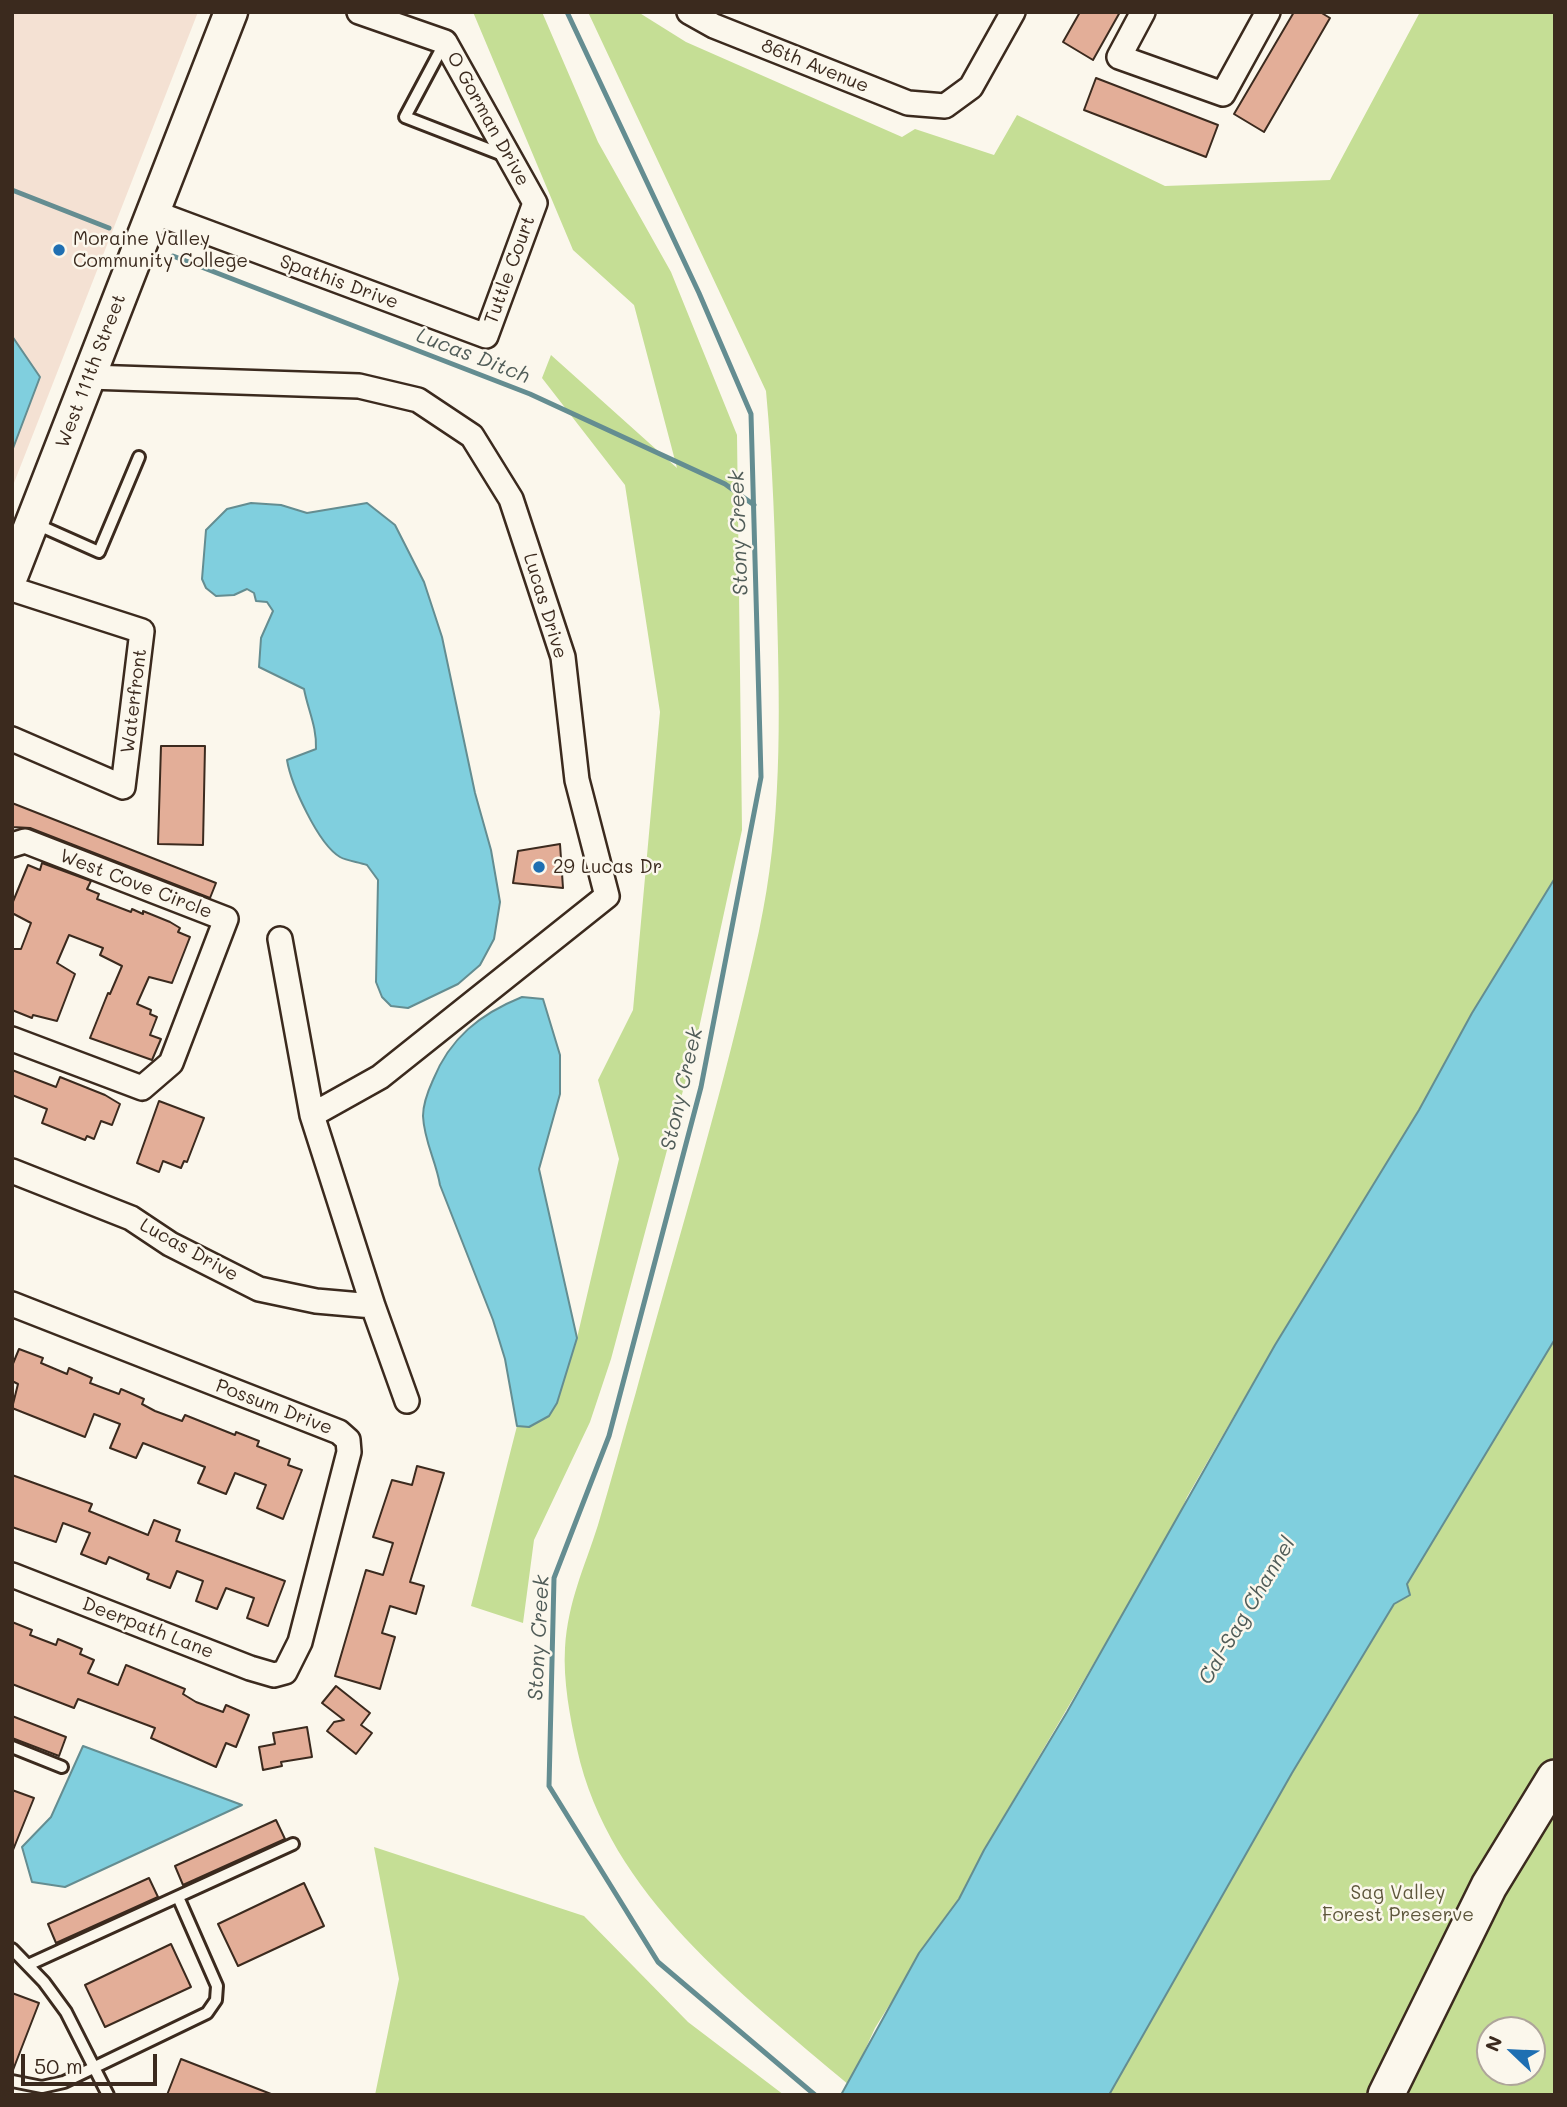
<!DOCTYPE html>
<style>
body{margin:0}
#map{position:relative;width:1567px;height:2107px;overflow:hidden;background:#fbf7ec;font-family:Mali,sans-serif}
canvas{display:block}
.frame{position:absolute;inset:0;border:14px solid #3b2a1e;pointer-events:none}
.north{position:absolute;left:1476px;top:2016px;width:70px;height:70px;box-sizing:border-box;background:#fbf7ec;border:2px solid #aea59a;border-radius:50%;rotate:293deg;font-size:19px;font-weight:700;line-height:28px;text-align:center;color:#3b2a1e}
.north::after{content:'';display:block;margin:auto;width:24px;height:32px;background:#1f6fb2;clip-path:polygon(50% 0,100% 100%,50% 72%,0 100%)}
.scale{position:absolute;left:21px;top:2054px;width:136px;height:32px;box-sizing:border-box;border:4px solid #3b2a1e;border-top:0;padding-left:9px;font-size:21px;line-height:24px;white-space:nowrap;color:#3b2a1e;-webkit-text-stroke:5px #fbf7ec;paint-order:stroke}
</style>
<div id="map">
<canvas width="1567" height="2107"></canvas>
<div class="frame"></div>
<div class="north">N</div>
<div class="scale">50 m</div>
</div>
<script>
const context = document.querySelector('canvas').getContext('2d');
context.lineJoin = 'round';
function paint(path, color) { context.fillStyle = color; context.fill(path, 'evenodd'); }
function stroke(path, color, width, dash) { context.strokeStyle = color; context.lineWidth = width; context.lineCap = dash ? 'butt' : 'round'; context.setLineDash(dash || []); context.stroke(path); }
function label(font, color, halo, rows, align = 'center') {
  context.font = font + ' Mali,sans-serif'; context.lineWidth = 5; context.setLineDash([]); context.textBaseline = 'middle'; context.strokeStyle = halo; context.fillStyle = color; for (const [text, x, y, turn = 0] of rows) {
    context.save(); context.translate(x, y); context.rotate((+turn || 0) * Math.PI / 180); context.textAlign = isNaN(turn) ? turn : align; if (halo) context.strokeText(text, 0, 0); context.fillText(text, 0, 0); context.restore();
  }
}
paint(new Path2D(`
 M12 12H198L12 488Z`), '#f4e1d3');
paint(new Path2D(`
 M473 12H542L598 142 671 272 737 435 742 830 696 1042 611 1359 590 1422 534 1540 523 1623 471 1606 517 1426 529 1427 549 1416 557 1403 577 1338 619 1159 598 1080 633 1010 660 712 625 485 542 378 551 355 677 468 634 305 573 250Z
 M588 12H638L686 42 902 137 915 129 994 155 1017 115 1165 186 1330 180 1420 12H1555V878L1472 1013 1419 1110 1275 1345 1187 1497 1175 1525 984 1850 959 1899 940 1924 875 2028 849 2085C741 1993 609 1895 577 1749 570 1718 563 1680 565 1648 568 1601 584 1569 598 1525 611 1481 623 1437 636 1392 678 1239 725 1087 759 931 782 825 780 719 777 611 775 538 773 465 766 391Z
 M1555 1339V2095H1109L1292 1773ZM1490 2030H1532V2072H1490Z
 M374 1847 584 1916 688 2022 784 2095H375L399 1979Z`), '#c5de95');
const water = new Path2D(`
 M12 336 40 377 12 451Z
 M251 503 281 505 307 513 367 503 395 525 424 582 442 637 475 793 491 850 500 902 494 939 480 965 458 984 408 1008 391 1006 382 997 376 982 378 880 367 865C359 862 347 861 340 857 318 844 291 784 287 760L316 749C317 727 308 710 304 689L259 667 261 638 273 611 267 602 256 601 254 593 247 589 234 595 216 596 206 588 202 579 206 530 227 509Z
 M1555 878V1339L1407 1584 1410 1595 1394 1604 1292 1773 1109 2095H841L919 1953 959 1899 984 1850 1067 1712 1275 1345 1419 1110 1472 1013Z
 M522 997 543 999 560 1055V1094L539 1169 577 1338 557 1403 549 1416 529 1427 517 1426 505 1359 493 1320 440 1185C436 1161 424 1141 423 1116 423 1104 428 1091 433 1080 450 1038 480 1014 522 997Z
 M83 1746 242 1805 65 1887 32 1882 22 1847 51 1817Z`);
paint(water, '#80cfde');
stroke(water, '#648d91', 2);
stroke(new Path2D(`
 M567 12 699 293 751 414 761 777 701 1087 609 1436 554 1578 549 1786 658 1962 815 2095
 M12 190 109 228
 M173 256 530 394 725 484 754 505`), '#648d91', 5);
const building = new Path2D(`
 M1080 12H1120L1093 60 1063 42Z
 M1294 12H1320L1330 18 1264 132 1234 114Z
 M1096 78 1218 125 1206 157 1084 110Z
 M161 746H205L203 845 158 844Z
 M12 803 216 883 210 898 30 828 12 827Z
 M560 844 563 888 513 883 518 851Z
 M42 863 91 881 87 889 99 894 97 899 131 912 132 909 143 914V911L170 922 180 928 178 932 190 937 172 983 149 977 137 1004 151 1010 150 1014 157 1017 150 1035 161 1039 152 1060 90 1038 108 993 110 994 122 966 100 955 103 948 69 935 57 963 75 974 57 1021 33 1015 32 1018 12 1010V949H21L31 923 12 913V904L28 865 40 870Z
 M12 1070 56 1087 60 1077 105 1095 120 1104 112 1125 101 1121 94 1139 87 1136 85 1140 42 1123 47 1109 12 1095Z
 M159 1101 204 1118 187 1162 184 1161 181 1168 163 1161 159 1172 137 1163Z
 M19 1349 43 1358 41 1363 67 1374 69 1368 92 1378 90 1383 119 1394 121 1389 144 1399 142 1404 155 1411 182 1421 185 1415 235 1435 236 1432 259 1441 257 1446 290 1459 288 1465 302 1470 283 1519 257 1508 266 1485 235 1473 226 1494 198 1483 205 1467 143 1443 136 1458 110 1448 120 1424 94 1414 85 1437 12 1408 18 1384 12 1381V1366Z
 M417 1466 444 1473 410 1582 424 1586 416 1614 390 1606 382 1633 395 1637 380 1689 335 1676 366 1570 383 1575 393 1543 373 1537 392 1480 412 1485Z
 M12 1475 92 1504 89 1511 148 1535 154 1520 180 1530 176 1541 285 1581 268 1626 247 1618 254 1598 226 1588 217 1609 196 1601 203 1581 177 1571 170 1588 147 1579 149 1574 109 1557 106 1564 81 1554 90 1533 63 1523 56 1542 12 1527Z
 M12 1622 32 1630 30 1635 56 1645 58 1639 82 1649 80 1654 94 1660 88 1673 118 1685 126 1665 185 1689 183 1694 196 1702 223 1712 226 1705 249 1715 236 1747 226 1743 216 1767 151 1738 155 1728 78 1699 74 1708 12 1684Z
 M336 1686 370 1713 361 1725 372 1733 356 1754 327 1731 334 1722 344 1720 322 1703Z
 M12 1716 66 1737 59 1756 12 1738Z
 M307 1727 312 1757 281 1762 282 1766 263 1770 259 1747 275 1744 273 1733Z
 M12 1790 34 1798 13 1850H12Z
 M276 1820 285 1839 183 1885 175 1866Z
 M149 1878 158 1897 56 1943 48 1924Z
 M304 1883 324 1926 238 1966 218 1924Z
 M171 1944 191 1987 105 2027 85 1985Z
 M12 1993 39 2003 13 2070H12Z
 M181 2059 271 2094V2095H167Z`);
paint(building, '#e3ae98');
stroke(building, '#3b2a1e', 2);
const lane = new Path2D(`
 M445 42 405 117 503 155
 M36 524 99 552 139 457
 M12 1747 62 1767
 M12 1949 44 1982 66 2012 108 2095
 M28 1965 293 1844
 M12 2081 42 2087 64 2082 207 2013 216 2000 217 1986 178 1897`);
const street = new Path2D(`
 M689 12 714 26 908 103 945 106 971 87 1013 12
 M1143 12 1119 57 1223 94 1268 12
 M153 212 486 336 535 203 445 42 359 12
 M89 377 359 386 418 400 472 436 511 499 563 657 577 780 607 896 380 1077 312 1115
 M12 589 142 631 123 787 12 739
 M12 845 25 841 226 919 171 1063 142 1088 12 1039
 M280 939 312 1115 373 1306 407 1401
 M12 1171 131 1218 170 1244 259 1289 316 1301 373 1306
 M12 1304 339 1432 348 1440 349 1452 300 1642 285 1672 274 1675 250 1668 12 1575`);
const secondary = new Path2D(`
 M12 574 231 12`);
const primary = new Path2D(`
 M1386 2095 1489 1886 1555 1778`);
stroke(lane, '#3b2a1e', 16);
stroke(street, '#3b2a1e', 28);
stroke(secondary, '#3b2a1e', 37);
stroke(primary, '#3b2a1e', 40);
stroke(lane, '#fbf7ec', 10);
stroke(street, '#fbf7ec', 23);
stroke(secondary, '#fbf7ec', 32);
stroke(primary, '#fbf7ec', 35);
for (const [x, y, r, color] of [
 [59,250,7,"#1f6fb2"],
 [539,867,7,"#1f6fb2"]
]) { const dot = new Path2D(); dot.arc(x, y, r, 0, 2 * Math.PI); context.fillStyle = color; context.fill(dot); stroke(dot, '#fbf7ec', 2.5); }
label('19px', '#3b2a1e', '#fbf7ec', [
 ["86th Avenue",815,66,22],
 ["O Gorman Drive",488,119,61],
 ["Tuttle Court",510,270,-70],
 ["Spathis Drive",339,282,20],
 ["West 111th Street",91,371,-69],
 ["Lucas Drive",545,606,73],
 ["Waterfront",134,701,-83],
 ["West Cove Circle",136,884,21],
 ["Lucas Drive",189,1250,29],
 ["Possum Drive",274,1407,21],
 ["Deerpath Lane",148,1628,21]
]);
label('19px', '#3b2a1e', '#fbf7ec', [
 ["Moraine Valley",73,239],
 ["Community College",73,261],
 ["29 Lucas Dr",553,867]
], 'left');
label('19px', '#5e573c', '#fbf7ec', [
 ["Sag Valley",1398,1893],
 ["Forest Preserve",1398,1915]
]);
label('italic 21px', '#505c58', '#fbf7ec', [
 ["Lucas Ditch",473,356,21],
 ["Stony Creek",739,533,-92],
 ["Stony Creek",682,1089,-77],
 ["Cal-Sag Channel",1247,1611,-59],
 ["Stony Creek",539,1638,-87]
]);
</script>
